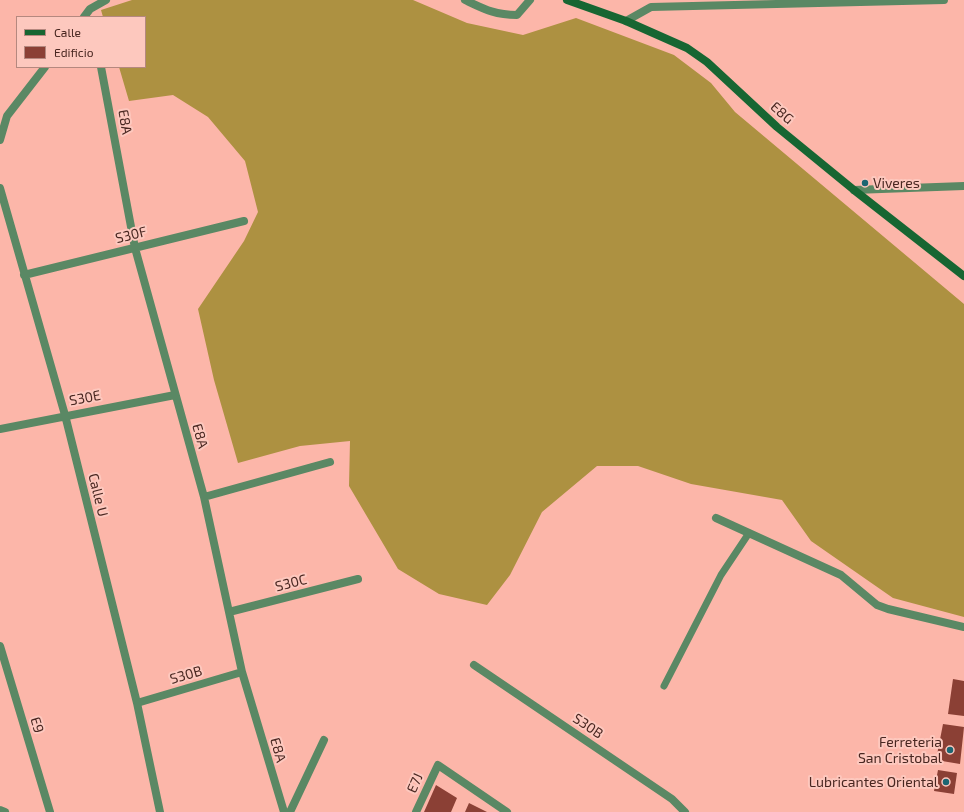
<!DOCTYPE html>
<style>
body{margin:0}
#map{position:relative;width:964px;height:812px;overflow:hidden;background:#fcb6a9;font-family:"Exo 2",sans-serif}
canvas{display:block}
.legend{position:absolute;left:16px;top:16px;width:130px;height:52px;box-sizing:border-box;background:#fdc8be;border:1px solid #b5887f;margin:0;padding:5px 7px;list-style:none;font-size:12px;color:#492721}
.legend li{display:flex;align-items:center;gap:8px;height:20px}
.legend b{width:20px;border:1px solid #b5887f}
</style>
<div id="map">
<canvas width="964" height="812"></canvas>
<ul class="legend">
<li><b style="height:5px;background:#176632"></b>Calle</li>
<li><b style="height:11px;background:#8b4035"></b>Edificio</li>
</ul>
</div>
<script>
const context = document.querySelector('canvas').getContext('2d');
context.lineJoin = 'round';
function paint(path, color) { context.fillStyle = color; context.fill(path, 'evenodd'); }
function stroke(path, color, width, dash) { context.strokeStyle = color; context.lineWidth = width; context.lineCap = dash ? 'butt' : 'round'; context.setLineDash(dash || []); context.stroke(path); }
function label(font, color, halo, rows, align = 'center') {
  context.font = font + ' "Exo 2",sans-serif'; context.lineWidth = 4; context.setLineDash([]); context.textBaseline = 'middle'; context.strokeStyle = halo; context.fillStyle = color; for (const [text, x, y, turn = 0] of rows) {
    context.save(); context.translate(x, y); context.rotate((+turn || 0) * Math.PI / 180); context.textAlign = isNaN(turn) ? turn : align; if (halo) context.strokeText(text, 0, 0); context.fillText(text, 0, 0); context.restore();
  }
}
paint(new Path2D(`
 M132 0H413L467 23 523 35 576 18 674 55 711 83 735 112 964 304V617L893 598 811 541 782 500 691 484 638 466H597L542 512 510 575 487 605 439 594 398 569 349 486 350 441 300 446 238 463 214 380 198 309 244 241 258 212 245 161 208 117 173 95 129 101 119 67H145V17H103L101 10Z`), '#ad9141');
paint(new Path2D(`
 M953 679 964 681V716L948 714Z
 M943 724 964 727 960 764 936 760Z
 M938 770 957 773 954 794 934 791Z
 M436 785 457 798 451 812H424Z
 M469 803 487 812H465Z`), '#8b4035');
stroke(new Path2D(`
 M664 686 721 575 749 533`), '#5a8864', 7);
stroke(new Path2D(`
 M465 0C484 9 495 15 517 15L530 0
 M84 17 90 9 106 0
 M626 21 651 7 944 0
 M101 67 135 248 204 497 242 672 284 812
 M0 140 7 116 45 67
 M0 188 65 415 137 703 160 812
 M854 190 964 186
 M24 275 244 221
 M0 429 175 395
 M204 497 330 462
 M716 518 841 575 877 605 888 609 964 627
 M229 612 358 579
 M0 646 50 812
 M474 665 672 799 685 812
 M137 703 242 672
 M0 810 5 812
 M290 812 324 740
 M416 812 438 765 507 812`), '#5a8864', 8);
stroke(new Path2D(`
 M567 0 626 21 687 48 707 62 777 127 854 190 964 276`), '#176632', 8);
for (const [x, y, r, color] of [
 [865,183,4,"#1c6672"],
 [950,750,4,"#1c6672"],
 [946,782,4,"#1c6672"]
]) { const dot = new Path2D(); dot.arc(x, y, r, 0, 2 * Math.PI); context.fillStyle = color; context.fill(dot); stroke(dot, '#fdc8be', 1.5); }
label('14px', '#492721', '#fdc8be', [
 ["E8G",782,113,42],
 ["E8A",125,122,80],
 ["S30F",131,235,-14],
 ["S30E",85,398,-11],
 ["E8A",200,436,74],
 ["Calle U",98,495,76],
 ["S30C",291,583,-14],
 ["S30B",186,675,-16],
 ["E9",37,725,73],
 ["S30B",588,726,34],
 ["E8A",278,750,74],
 ["E7J",415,783,-66]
]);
label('14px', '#492721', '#fdc8be', [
 ["Viveres",873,183,"left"],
 ["Ferreteria",942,742],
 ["San Cristobal",942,758],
 ["Lubricantes Oriental",938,782]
], 'right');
</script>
